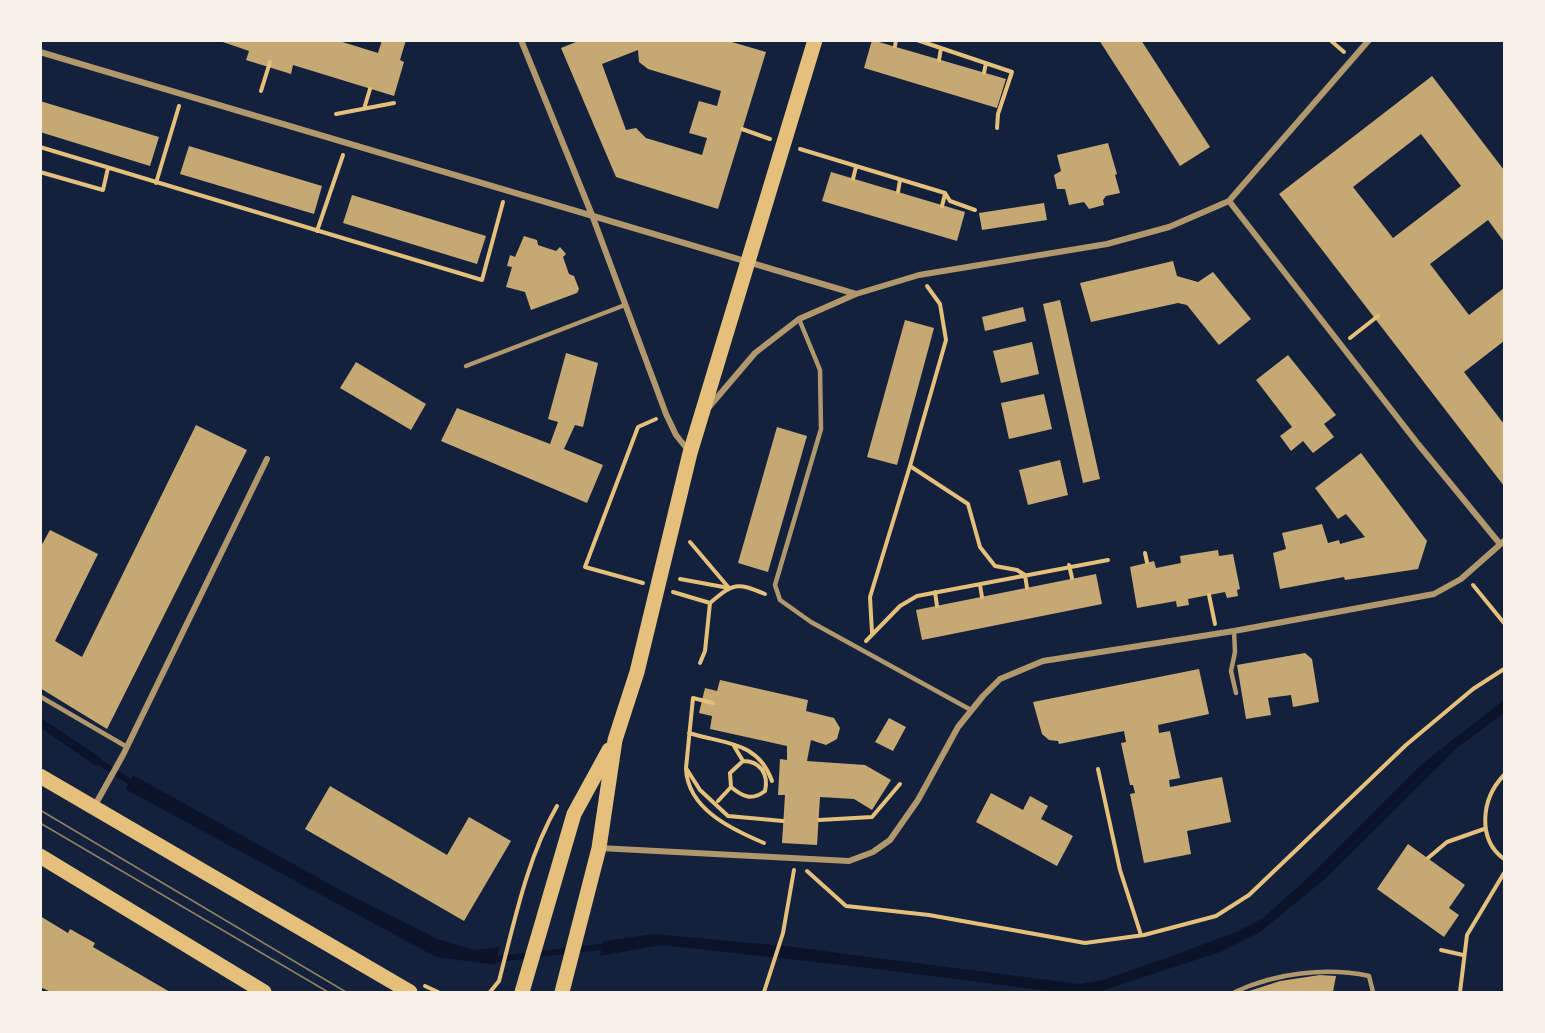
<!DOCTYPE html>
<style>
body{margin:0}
#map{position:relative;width:1545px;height:1033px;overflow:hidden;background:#14213d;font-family:Rubik,sans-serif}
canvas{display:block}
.frame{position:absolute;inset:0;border:42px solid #f6f1e7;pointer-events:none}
</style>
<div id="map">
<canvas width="1545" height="1033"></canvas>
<div class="frame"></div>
</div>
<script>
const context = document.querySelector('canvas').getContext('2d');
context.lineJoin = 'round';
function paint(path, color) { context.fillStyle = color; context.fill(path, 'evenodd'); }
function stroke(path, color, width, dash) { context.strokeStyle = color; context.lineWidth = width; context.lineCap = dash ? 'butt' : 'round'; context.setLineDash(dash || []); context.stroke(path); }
paint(new Path2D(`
 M1504 700V713L1458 747 1325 879 1260 932 1220 952 1098 992H1056L860 967 662 945 600 956 603 941 654 934 785 946 1079 984 1103 980 1169 957 1236 932 1263 918 1313 873 1423 763Z
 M41 718 101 758 96 766 41 728Z
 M133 775 344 892 438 939 473 950 499 947 496 965 436 957 125 789Z`), '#0b132b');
stroke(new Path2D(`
 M93 758 135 785
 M490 960 608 946`), '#0b132b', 6);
paint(new Path2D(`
 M217 40H336L378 53 382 40H406L400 60 404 62 394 96 293 65 291 74 246 60 249 51Z
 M581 40H725L766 52 718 209 616 177 561 48ZM638 50 639 62 648 69 721 91 717 106 699 101 689 133 707 138 702 155 646 138 636 128 626 130 602 64Z
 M872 40 1006 79 997 108 864 68Z
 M1099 40H1141L1210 147 1180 166Z
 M1432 76 1504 170V242L1488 220 1430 264 1469 315 1504 288V341L1464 372 1504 424V486L1279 194ZM1421 134 1461 186 1393 238 1353 187Z
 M40 101 159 137 150 166 40 132Z
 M1108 143 1117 174 1115 175 1120 193 1106 196 1103 200 1104 205 1089 209 1084 202 1069 205 1065 189H1057L1054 175 1061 171 1057 155Z
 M189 146 322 186 314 214 180 174Z
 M831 172 965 212 957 241 822 201Z
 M352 195 486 236 477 264 343 223Z
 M1044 203 1047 220 982 230 979 213Z
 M524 236 537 240 538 245 556 251 560 247 566 254 563 257 569 274 574 276 579 289 577 293 531 310 525 292 506 287 512 267 507 266 510 255 515 257Z
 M1173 261 1177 276 1198 282 1213 272 1251 319 1219 345 1187 305 1178 303 1091 322 1080 283Z
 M1060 300 1100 479 1083 483 1043 304Z
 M1023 307 1026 321 985 331 982 317Z
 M905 320 934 328 897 465 867 457Z
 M1032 342 1039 374 1001 383 993 351Z
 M566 353 598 363 583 427 575 425 564 449 603 465 587 503 441 441 457 408 550 444 558 422 548 419Z
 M1288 355 1336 415 1324 424 1334 437 1313 453 1303 441 1291 451 1280 436 1292 427 1256 380Z
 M356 362 426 404 411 430 340 388Z
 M1044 394 1052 429 1009 439 1001 403Z
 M196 425 247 450 107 729 40 688V548L50 530 98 554 55 641 82 657Z
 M777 427 807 436 768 572 738 563Z
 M1361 453 1427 541 1418 569 1345 580 1344 577 1280 589 1273 553 1286 549 1282 533 1322 524 1328 543 1339 540 1340 544 1365 537 1346 514 1338 519 1315 488Z
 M1060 460 1068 495 1028 505 1019 470Z
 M1218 550 1219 556 1233 554 1240 589 1237 590 1238 596 1227 598 1225 592 1188 599 1189 605 1177 607 1176 601 1137 608 1130 567 1154 561 1156 568 1181 563 1180 556Z
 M1096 574 1102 604 922 640 916 610Z
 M1305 653 1312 659 1319 702 1293 707 1291 695 1268 698 1271 715 1246 719 1237 665Z
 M1199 669 1209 714 1158 725 1159 733 1170 731 1180 778 1169 780 1170 787 1222 777 1231 822 1187 831 1191 854 1144 863 1130 794 1135 793 1133 785H1130L1121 743 1126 742 1124 731 1059 744 1058 741 1049 740 1042 734 1033 702Z
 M720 680 808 700 806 711 834 718 840 728 837 739 826 745 811 740 807 761 865 765 891 780 872 810 854 799 820 797 817 845 782 843 785 795H778L780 759 787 760V746L710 729 712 716 699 713 705 688 717 691Z
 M889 718 906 727 893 751 875 742Z
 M330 786 447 855 469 817 511 841 464 921 305 829Z
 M991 793 1023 810 1030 796 1048 806 1041 819 1073 836 1057 866 976 822Z
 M1408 844 1465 885 1449 908 1459 915 1444 937 1377 889Z
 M40 916 68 933 70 929 95 943 93 947 170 992H51L40 987Z
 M1320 975 1336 976 1333 992H1246L1280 981Z`), '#c6a872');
stroke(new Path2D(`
 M917 40 1012 72 998 114 997 128
 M1330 40 1344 52
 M895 46 896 40
 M939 60 941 48
 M984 73 986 63
 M261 91 270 62
 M364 109 370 89
 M336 114 394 103
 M742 129 770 139
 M40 147 482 280 503 202
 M800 149 945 193 950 201 975 210
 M40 172 103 190 108 168
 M853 179 856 167
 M156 183 179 106
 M898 192 900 180
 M942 206 945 194
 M317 231 343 155
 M927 286 940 304 946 340 910 466 968 504 980 547 995 566 1017 570 1025 575 1027 588
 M1350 338 1378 316
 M690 542 729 588
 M1145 553 1147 562
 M1069 565 1072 578
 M680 579 729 588
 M643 583 585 567 638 427 656 419
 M980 585 982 597
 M1473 585 1504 623
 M673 592 710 603
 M935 592 937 606
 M1209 595 1215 624
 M872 633 870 597 910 466
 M866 641 900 606 917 596 1108 560
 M700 663 705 651 710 603C734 583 736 582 765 594
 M713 703 693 698 686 768 700 790 728 816 783 821
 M689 733C725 744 758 741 772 781
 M734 746 743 761
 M686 769C688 809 731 829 764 843
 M1098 769 1120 870 1141 935
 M1504 775C1481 799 1477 839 1504 859
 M718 801 731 787 730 773 743 761C760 761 769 774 765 791 752 801 743 797 731 787
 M819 820 872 817 900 784
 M1428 858 1447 842 1484 829
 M807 871 846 906 929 915 1085 943 1144 935 1216 916 1249 895 1406 745 1473 689 1504 669
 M1441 950 1463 955
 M425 986 438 992
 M490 992 499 981C514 923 527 858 557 806
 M764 992 783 933 794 870
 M1460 992 1467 935 1504 873`), '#e5c07b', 4);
stroke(new Path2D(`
 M799 319 820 370 821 429 775 585 780 600 811 622 971 710
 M466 366 625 305
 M1234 631 1235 652 1231 671 1236 693
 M41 697 127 747
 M1235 992C1275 973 1326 967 1369 976L1373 992`), '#b1986c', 4.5);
stroke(new Path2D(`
 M521 40 592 215 666 414 676 435 688 450
 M40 52 856 294
 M1229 201 1418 444 1500 544
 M709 407 755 353 799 319 856 294 919 275 1107 244 1169 227 1229 201 1369 40
 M94 807 123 755 267 459
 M599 848 849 861 873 852 890 840 918 800 958 727 983 696 1000 679 1043 661 1234 631 1434 594 1461 579 1504 541`), '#b1986c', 6);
stroke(new Path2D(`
 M40 776 410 992
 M40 856 264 992
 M522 992 574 814 609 750
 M562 992 599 848 615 740 637 672 690 453 815 40`), '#e5c07b', 15);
stroke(new Path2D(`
 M40 810 346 992
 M40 823 328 992`), '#918062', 1.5);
</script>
